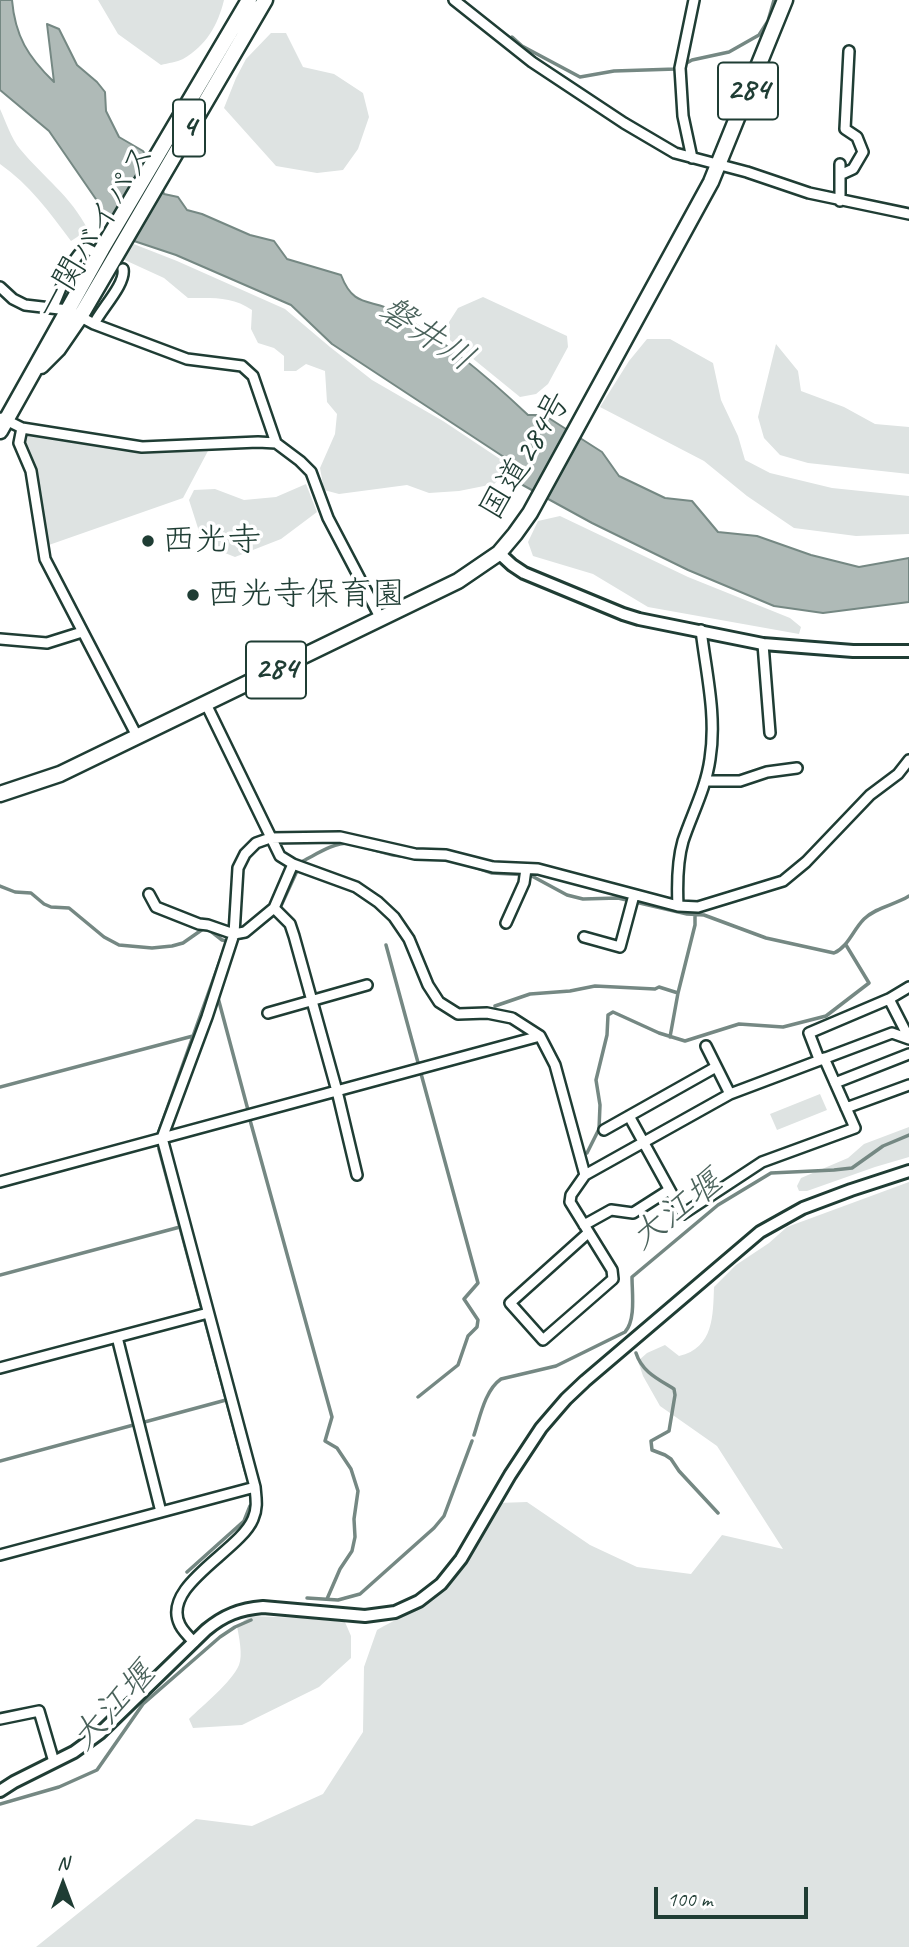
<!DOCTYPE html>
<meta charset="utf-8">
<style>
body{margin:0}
#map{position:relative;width:909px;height:1947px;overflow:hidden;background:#fff;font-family:Caveat,sans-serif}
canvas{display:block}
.north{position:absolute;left:28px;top:1849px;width:70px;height:70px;-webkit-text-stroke:5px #fff;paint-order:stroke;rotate:0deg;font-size:19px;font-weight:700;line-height:28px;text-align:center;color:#1f3d34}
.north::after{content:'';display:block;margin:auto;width:24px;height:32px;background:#1f3d34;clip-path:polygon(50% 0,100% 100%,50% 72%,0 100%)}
.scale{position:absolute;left:654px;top:1887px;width:154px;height:32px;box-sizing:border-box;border:4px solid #1f3d34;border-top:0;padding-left:9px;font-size:21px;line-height:24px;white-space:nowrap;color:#1f3d34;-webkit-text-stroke:5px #fff;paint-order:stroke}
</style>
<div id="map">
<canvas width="909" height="1947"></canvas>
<div class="north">N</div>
<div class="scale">100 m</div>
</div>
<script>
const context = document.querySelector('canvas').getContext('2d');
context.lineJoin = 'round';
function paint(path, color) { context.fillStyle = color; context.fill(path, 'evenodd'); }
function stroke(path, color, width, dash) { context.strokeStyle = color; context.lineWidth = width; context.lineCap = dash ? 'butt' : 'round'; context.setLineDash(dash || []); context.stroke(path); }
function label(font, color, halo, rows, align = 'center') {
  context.font = font + ' Caveat,"Klee One",sans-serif'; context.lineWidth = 7; context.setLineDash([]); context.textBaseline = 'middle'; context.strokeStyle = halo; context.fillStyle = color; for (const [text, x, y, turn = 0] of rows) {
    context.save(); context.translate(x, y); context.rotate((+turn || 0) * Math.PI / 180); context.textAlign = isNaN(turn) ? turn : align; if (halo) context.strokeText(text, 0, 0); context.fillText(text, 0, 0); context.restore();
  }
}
paint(new Path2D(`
 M98 0H224C218 25 206 46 183 59 177 62 168 63 161 65L118 34Z
 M271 33H286L303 67 334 74 363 93 369 117 358 149 343 170 317 173 276 166 224 108 236 78 246 59Z
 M0 109C6 122 11 138 20 149 44 178 71 196 88 230L71 241C50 213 29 184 0 164Z
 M131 243 177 261 285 309 330 347 372 380 443 421 506 463 508 471 494 484 459 491 429 493 407 485 339 494 324 490 320 468 335 434 337 414 327 402 325 371 306 364 296 371H284V356L274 348 258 343 251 329 252 310C232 296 212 298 188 298L164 278 116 256Z
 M483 297 567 336 568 347 548 384 536 394 520 397 450 340 449 322 458 308Z
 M647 339H670L713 363 721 400 738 436 745 460 770 473 832 488 909 496V534L856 536 794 528 747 496 704 461 600 407 629 361Z
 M776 344 798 371 801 391 844 407 875 424 909 427V474L808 463 780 455 764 438 758 417Z
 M25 433 136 451 209 449 183 498 46 546 40 488 23 444Z
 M306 484 317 512 281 539 235 557 210 547H204L189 500 194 490 215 489 244 500 276 497Z
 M560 516 688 577 790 618 801 627 799 634 648 607 593 574 533 556 528 542 538 521Z
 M820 1094 827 1110 777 1130 770 1114Z
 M909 1127V1157L875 1167 807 1191H799L797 1186 801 1178 848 1158 864 1144Z
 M909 1182V1947H36L196 1819 252 1826 323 1794 363 1732 364 1667 377 1630C394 1620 415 1612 429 1600 461 1574 479 1538 498 1503L527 1502 590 1545 637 1567 691 1574 722 1535 783 1549 717 1446 660 1406 643 1376 638 1361 647 1353 665 1345 679 1356C714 1348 713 1315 714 1287L736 1265 769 1243 787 1227Z
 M250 1616 302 1618 345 1622 351 1636V1658L319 1687 242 1725 193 1728 189 1719C203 1705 231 1683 239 1665 243 1655 239 1637 237 1626Z`), '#dee3e2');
const water = new Path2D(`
 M0 0H12C15 36 28 57 54 82L47 24 59 29 77 65 97 82 105 92 106 111 119 137 143 151 158 174 164 194 178 197 187 210 202 214 250 235 274 241 287 259 341 275C354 309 370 298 396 312 444 340 488 377 528 415H544L602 452 619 476 665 498 692 501 718 532 757 536 811 555 859 567 909 558V602L823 613 774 606 688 570 592 523 519 483 518 473 513 463 332 344 291 305 176 255 122 237 49 131 0 90Z`);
paint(water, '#afbab7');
stroke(water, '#758883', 2);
stroke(new Path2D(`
 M512 37 522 46 580 77 614 71 676 69 692 60 729 52 759 35 768 21 774 0
 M356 845 393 855 417 858
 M303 861C317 854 333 843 349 843
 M466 864 492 873 530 875 567 895 583 899 618 898 687 914 704 915 766 938 834 953C848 947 853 930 864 919 876 907 895 905 909 896
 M0 886 15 892 31 893 44 904 51 907 69 908 104 937 119 945 152 948 172 946 183 943 203 929H208L222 940 227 941 158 1134
 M280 908 297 871
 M237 939 247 936 275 914
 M386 945 478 1283 464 1299 478 1320 477 1327 468 1336 458 1365 418 1397
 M217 994 248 1110
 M495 1006 530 994 570 991 595 986 655 989 659 987 678 993
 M670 1037 678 993 695 925V914
 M0 1087 193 1036
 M250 1120 332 1417 325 1441 337 1448 351 1469 358 1491 354 1519 355 1537 352 1551 340 1569 327 1599
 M159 1149 246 1473
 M587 1153 599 1129 600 1105 596 1080 607 1035 608 1015 613 1012 659 1033 685 1041 739 1024 783 1027 826 1016 869 983 846 945
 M0 1275 180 1227
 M636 1353C642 1372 658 1379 674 1389L675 1395 669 1431 651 1441 652 1450 665 1455 671 1459 679 1471 718 1513
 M474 1435C480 1417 485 1390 501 1379L556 1366 625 1332C636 1320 632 1293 632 1277L718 1205 771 1173 834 1170 852 1168 883 1146 909 1135
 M0 1461 226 1400
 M187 1572 244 1521 250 1506
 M307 1598 338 1600 360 1594 434 1528 444 1516 472 1441
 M0 1804 59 1787 97 1770 143 1704 220 1637 235 1627 251 1620`), '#758883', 3.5);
const minor = new Path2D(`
 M454 0 532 62 624 123 675 153 747 172 809 193 909 214
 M692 158 683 116 680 68 694 0
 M840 175 853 169 863 152 857 137 845 129 849 51
 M840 201V164
 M0 287 13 299 25 305 68 310 94 324 187 359 242 366 253 376 276 443 300 461 311 472 328 518 381 619
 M53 307C61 290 70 258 86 248L92 251
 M94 324C101 309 126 284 123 269
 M2 418 22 428 142 447 258 442 276 443
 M22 428 19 443 31 471 45 559 137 736
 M0 639 47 643 82 632
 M763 644 770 733
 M206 704 280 856 293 864 356 887 378 902 394 917 409 939 428 985 439 1002 458 1014 487 1013 512 1018 540 1036 555 1065 585 1175 571 1195 570 1202 612 1270 613 1279 543 1340 510 1303 588 1233
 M705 781H740L767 772 797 768
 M149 894 156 907 199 924 208 925 234 934 245 932 274 908 293 864
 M678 906C677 884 677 862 683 841 692 814 706 788 710 759 717 716 706 672 701 630
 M274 908 290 924 294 936 337 1091 357 1175
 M506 923 524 883 526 869
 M584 937 620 947 634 895
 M889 999 909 1038
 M268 1013 367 985
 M706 1046 730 1094
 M819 1059 809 1033 889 999 909 987
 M835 1083 909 1054
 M846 1108 909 1085
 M629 1116 683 1214 762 1162 855 1128 824 1058
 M604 1130 716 1067
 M585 1175 730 1094 892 1033 909 1039
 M0 1182 540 1036
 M584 1225 611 1210 633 1213 669 1190
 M117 1337 161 1512
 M0 1368 208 1313
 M0 1555 255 1487
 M194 1642C189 1637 183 1631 180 1625 160 1586 240 1551 253 1519 258 1508 256 1498 255 1487L162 1138 207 1017 234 934 238 868 245 854 256 843 270 838 340 837 415 854 446 855 493 867 538 869 678 906 698 907 783 881 806 862 870 795 898 774 909 760
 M0 1719 39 1711 54 1762`);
const tertiary = new Path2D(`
 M499 553 512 565 524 573 623 614 639 619 763 644 853 651H909
 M0 1791 14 1782 74 1752 100 1733 206 1630C224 1615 240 1609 263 1607L365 1616 395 1612 419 1601 441 1584 461 1559 510 1475 541 1428 566 1399 585 1381 760 1232 803 1208 851 1190 909 1171`);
const trunk = new Path2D(`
 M41 366 58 349 80 317 265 0
 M0 431 102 249 249 0
 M0 794 60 774 458 581 499 553 515 534 530 513 711 182 785 0`);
stroke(minor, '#1f3d34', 14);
stroke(tertiary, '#1f3d34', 16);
stroke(trunk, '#1f3d34', 19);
stroke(minor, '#fff', 9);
stroke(tertiary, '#fff', 10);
stroke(trunk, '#fff', 14);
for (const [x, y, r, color] of [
 [148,541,7,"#1f3d34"],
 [193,595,7,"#1f3d34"]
]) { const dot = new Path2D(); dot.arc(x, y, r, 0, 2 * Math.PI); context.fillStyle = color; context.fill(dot); stroke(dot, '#fff', 2.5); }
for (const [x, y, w] of [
 [748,91,60],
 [189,128,32],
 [276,670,60]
]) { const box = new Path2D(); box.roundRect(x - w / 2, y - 28.5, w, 57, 5); context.fillStyle = '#fff'; context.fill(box); stroke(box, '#1f3d34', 2); }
label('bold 32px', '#1f3d34', null, [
 ["284",748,91],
 ["4",189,128],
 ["284",276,670]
]);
label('33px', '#1f3d34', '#fff', [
 ["一関バイパス",96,232,-59],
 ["国道284号",526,456,-59]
]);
label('33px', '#1f3d34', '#fff', [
 ["西光寺",162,541],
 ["西光寺保育園",207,595]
], 'left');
label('italic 35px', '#4a625b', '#fff', [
 ["磐井川",426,335,33],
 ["大江堰",677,1211,-38],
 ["大江堰",114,1707,-47]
]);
</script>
